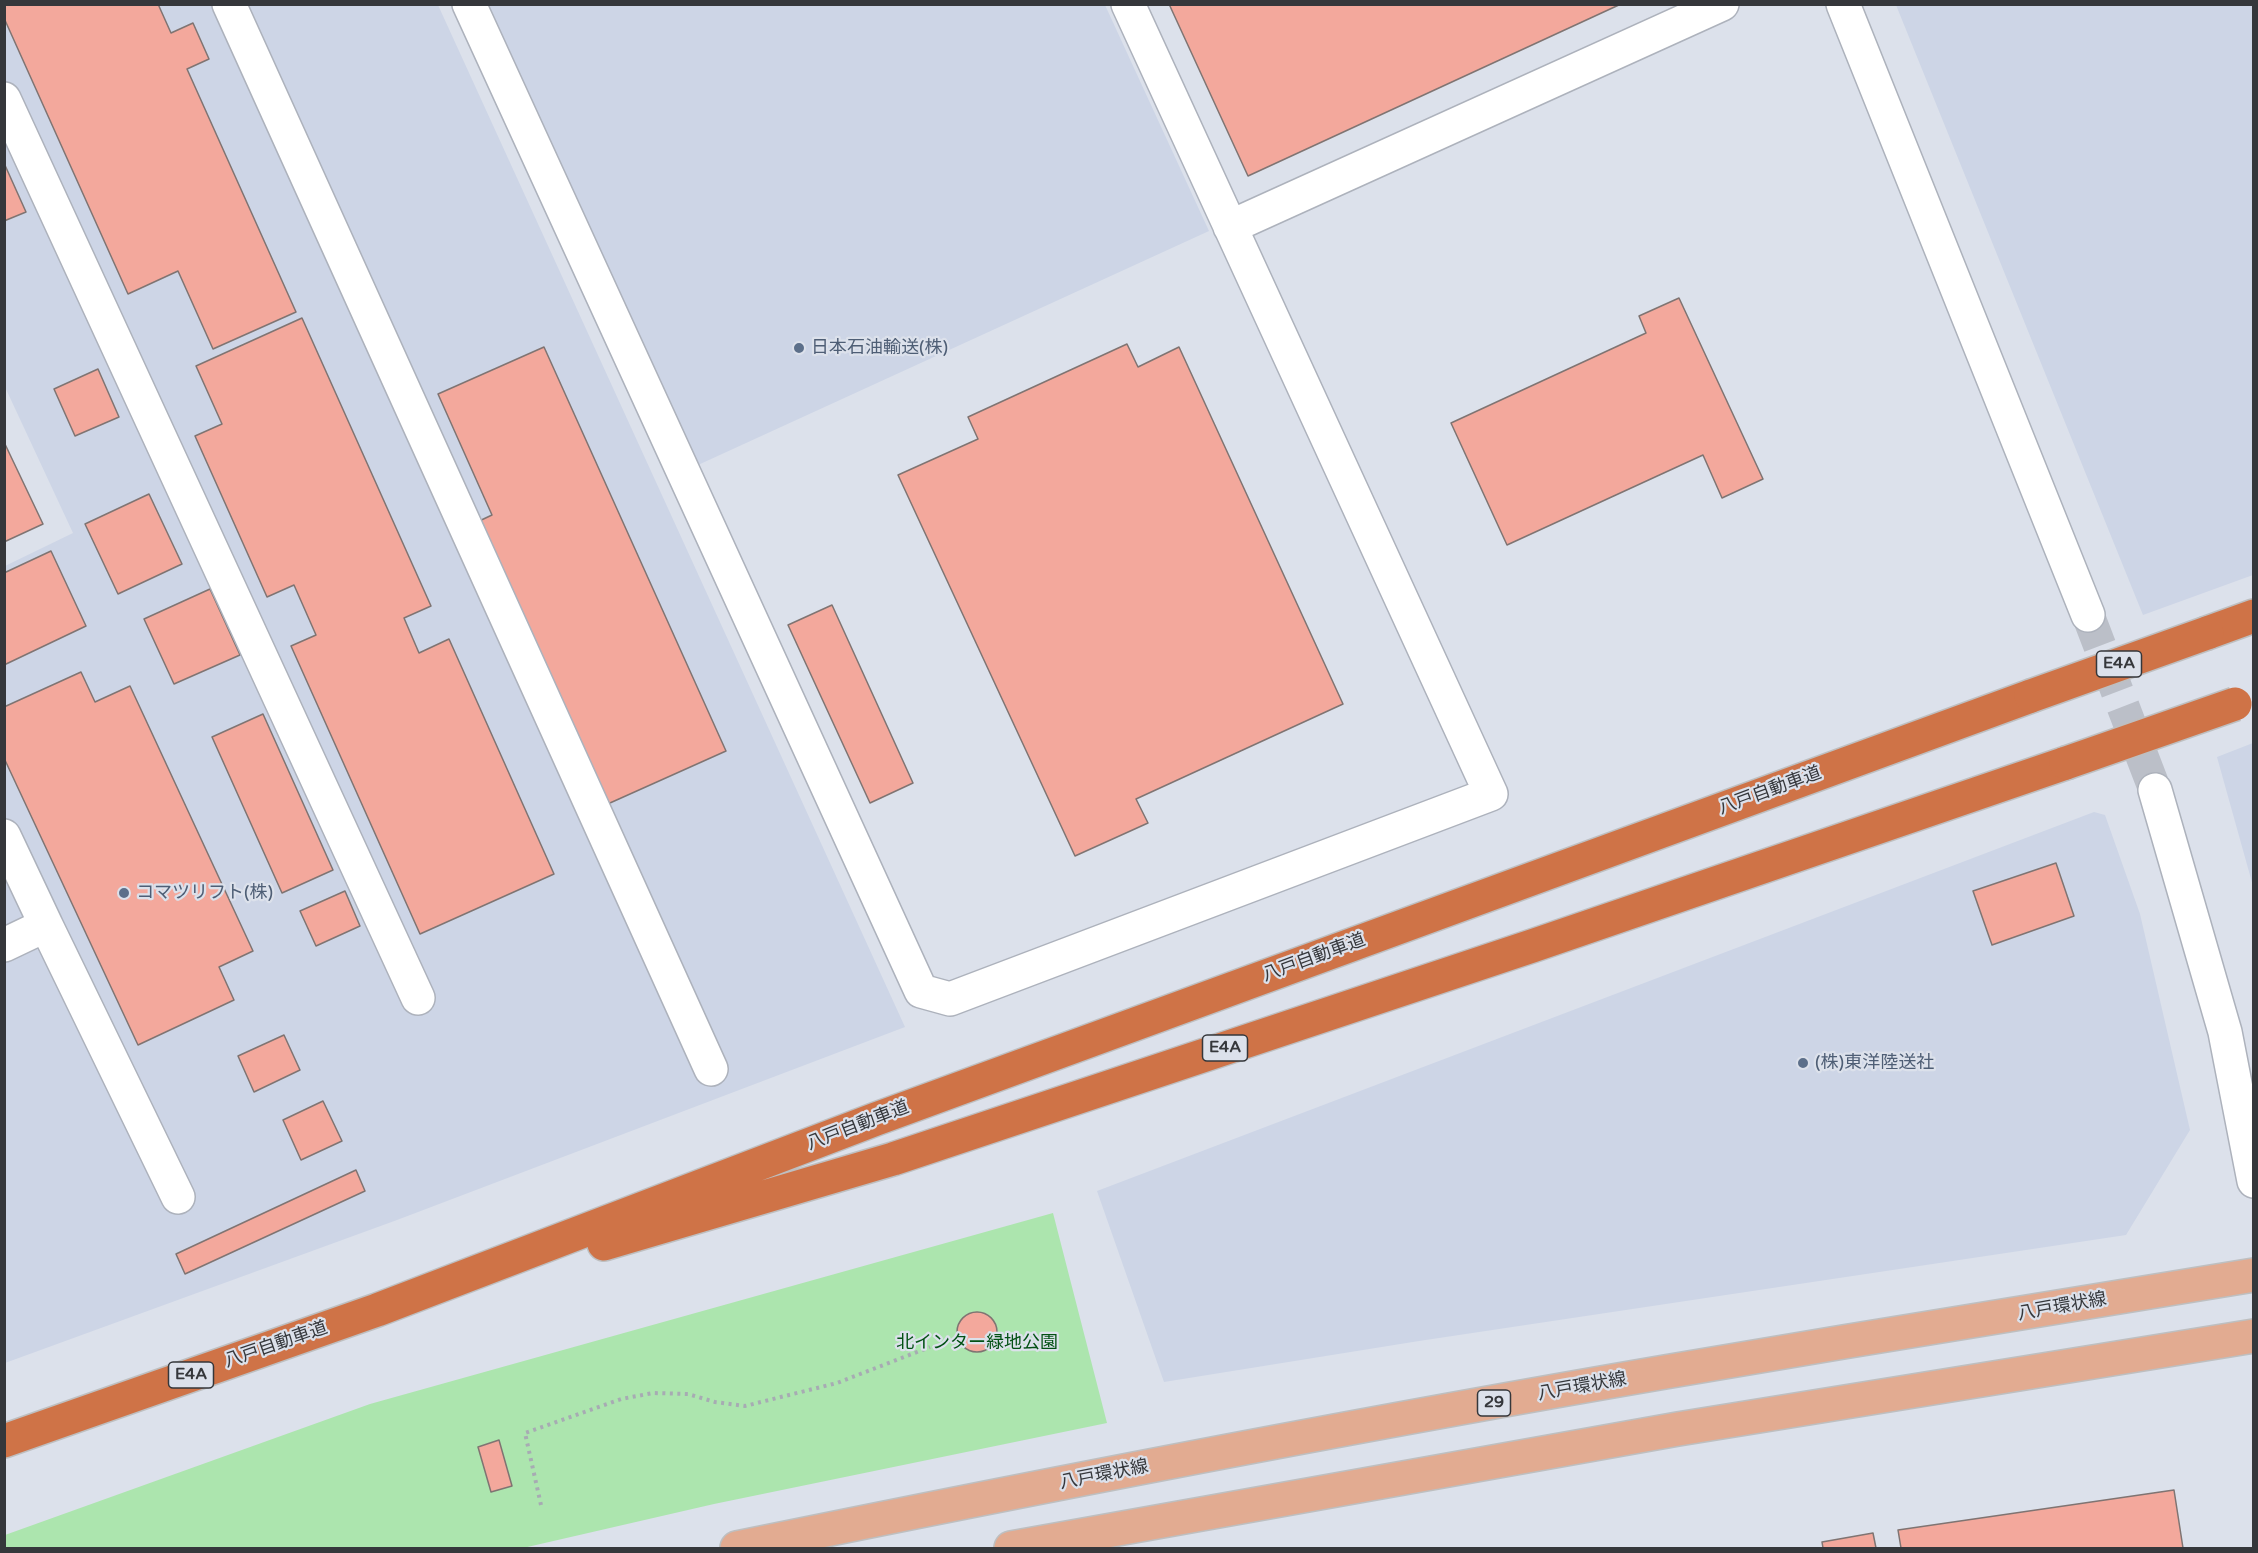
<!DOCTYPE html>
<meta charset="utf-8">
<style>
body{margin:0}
#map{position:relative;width:2258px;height:1553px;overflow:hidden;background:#dce1eb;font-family:"Varela Round",sans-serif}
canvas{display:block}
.frame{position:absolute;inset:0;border:6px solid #35373b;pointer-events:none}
</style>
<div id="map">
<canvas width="2258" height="1553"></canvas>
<div class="frame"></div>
</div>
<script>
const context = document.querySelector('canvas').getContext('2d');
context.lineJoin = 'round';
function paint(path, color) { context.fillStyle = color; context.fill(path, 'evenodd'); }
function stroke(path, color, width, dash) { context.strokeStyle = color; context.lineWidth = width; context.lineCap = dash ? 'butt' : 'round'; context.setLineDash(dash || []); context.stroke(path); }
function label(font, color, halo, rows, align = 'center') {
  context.font = font + ' "Varela Round","Noto Sans JP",sans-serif'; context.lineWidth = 4.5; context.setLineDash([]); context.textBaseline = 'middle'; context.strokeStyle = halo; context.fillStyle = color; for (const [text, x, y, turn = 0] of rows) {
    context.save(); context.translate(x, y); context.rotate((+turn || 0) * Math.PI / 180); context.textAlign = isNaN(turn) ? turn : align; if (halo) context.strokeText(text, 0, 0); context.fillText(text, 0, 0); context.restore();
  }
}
paint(new Path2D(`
 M5 5H438L905 1027 397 1220 5 1363V566L73 533 5 387Z
 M488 5H1105L1209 231 698 465Z
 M1896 5H2253V575L2143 615Z
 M2253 743H2254L2253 886 2217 757Z
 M2094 812 2105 815 2140 914 2190 1130 2126 1235 1419 1341 1164 1382 1097 1191Z`), '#cdd5e6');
paint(new Path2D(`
 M1053 1213 1107 1423 714 1504 523 1548H5V1535L370 1404Z`), '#ace5ae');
const building = new Path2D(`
 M4 4H158L171 33 193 23 209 59 187 69 296 312 213 349 178 271 128 294 4 18Z
 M1169 4H1621L1248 176Z
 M4 163 26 212 4 221Z
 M1679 298 1763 479 1722 498 1703 455 1507 545 1451 423 1646 333 1639 316Z
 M302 318 431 606 404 618 419 653 449 639 554 874 420 934 291 646 316 635 294 585 267 597 195 436 222 424 196 366Z
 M1127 344 1138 367 1179 347 1343 704 1136 799 1148 823 1075 856 898 475 978 439 968 417Z
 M544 347 726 751 601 807 475 523 492 515 438 394Z
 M98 369 119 417 75 436 54 389Z
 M4 442 43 524 4 542Z
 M149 494 182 564 118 594 85 524Z
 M51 551 86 626 4 665V573Z
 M210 589 240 655 174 684 144 619Z
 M832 605 913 783 870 803 788 625Z
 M81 672 95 702 130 686 253 951 219 967 234 1000 138 1045 4 758V707Z
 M263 714 333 870 282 893 212 737Z
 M2056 863 2074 916 1992 945 1973 891Z
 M345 891 360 926 316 946 300 911Z
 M284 1035 300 1070 254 1092 238 1056Z
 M323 1101 342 1141 301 1160 283 1120Z
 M356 1170 365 1191 185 1274 176 1254Z
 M957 1332a20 20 0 1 1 40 0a20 20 0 1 1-40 0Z
 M499 1440 512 1486 491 1492 478 1447Z
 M2174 1490 2183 1548H1901L1898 1530Z
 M1873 1533 1876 1548H1823L1822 1542Z`);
paint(building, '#f3a89c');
stroke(building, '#7f7472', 1.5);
stroke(new Path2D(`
 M2088 615 2155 790`), '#bbbfc8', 33, [33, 16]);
const minor = new Path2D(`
 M229 4 711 1069
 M469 4 921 991 950 999 1491 794 1128 4
 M1843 4 2088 615
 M4 99 418 998
 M1230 227 1722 4
 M2155 790 2225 1032 2254 1181
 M4 836 46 925
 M4 945 46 925 178 1197`);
const major = new Path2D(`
 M737 1548C1045 1485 1355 1425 1665 1372 1861 1338 2057 1308 2254 1275
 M1011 1548 1678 1429 2254 1336`);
const highway = new Path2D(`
 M2207 633 2254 616
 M604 1244 893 1159 1532 946 2066 763
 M4 1441 377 1310 876 1119 2031 696`);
stroke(minor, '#adb2bc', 36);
stroke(major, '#bebfc0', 36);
stroke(highway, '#bebfc0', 36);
stroke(new Path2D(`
 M541 1505 525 1433 621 1399 653 1393 688 1394 715 1402 745 1406 837 1383 930 1347`), '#a7abb3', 4, [3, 4.5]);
stroke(minor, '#fff', 33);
stroke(major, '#e2ab91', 33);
stroke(highway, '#cf7347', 33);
const highwayBridge = new Path2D(`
 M2031 696 2207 633
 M2066 763 2235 704`);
stroke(highwayBridge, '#bebfc0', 36, []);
stroke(highwayBridge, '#cf7347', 33);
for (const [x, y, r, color] of [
 [799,348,6,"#5c6f8a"],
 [124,893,6,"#5c6f8a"],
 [1803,1063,6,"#5c6f8a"]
]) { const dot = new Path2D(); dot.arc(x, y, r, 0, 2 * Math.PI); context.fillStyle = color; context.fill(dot); stroke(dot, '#dce1eb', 2); }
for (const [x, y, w] of [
 [2119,664,45],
 [1225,1048,45],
 [191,1375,45],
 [1494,1403,33]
]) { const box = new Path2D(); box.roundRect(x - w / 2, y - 13, w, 26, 4.5); context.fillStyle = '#dce1eb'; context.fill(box); stroke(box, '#35373b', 1.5); }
label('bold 16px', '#35373b', null, [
 ["E4A",2119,664],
 ["E4A",1225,1048],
 ["E4A",191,1375],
 ["29",1494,1403]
]);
label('18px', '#4e5e75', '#dce1eb', [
 ["日本石油輸送(株)",811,348],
 ["コマツリフト(株)",136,893],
 ["(株)東洋陸送社",1815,1063]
], 'left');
label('18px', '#35373b', '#dce1eb', [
 ["八戸自動車道",1770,791,-20],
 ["八戸自動車道",1314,958,-20],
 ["八戸自動車道",858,1126,-21],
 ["八戸環状線",2062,1307,-10],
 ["八戸自動車道",276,1345,-19],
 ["八戸環状線",1582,1387,-10],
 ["八戸環状線",1104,1475,-11]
]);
label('18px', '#035114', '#dce1eb', [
 ["北インター緑地公園",977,1343]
]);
</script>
